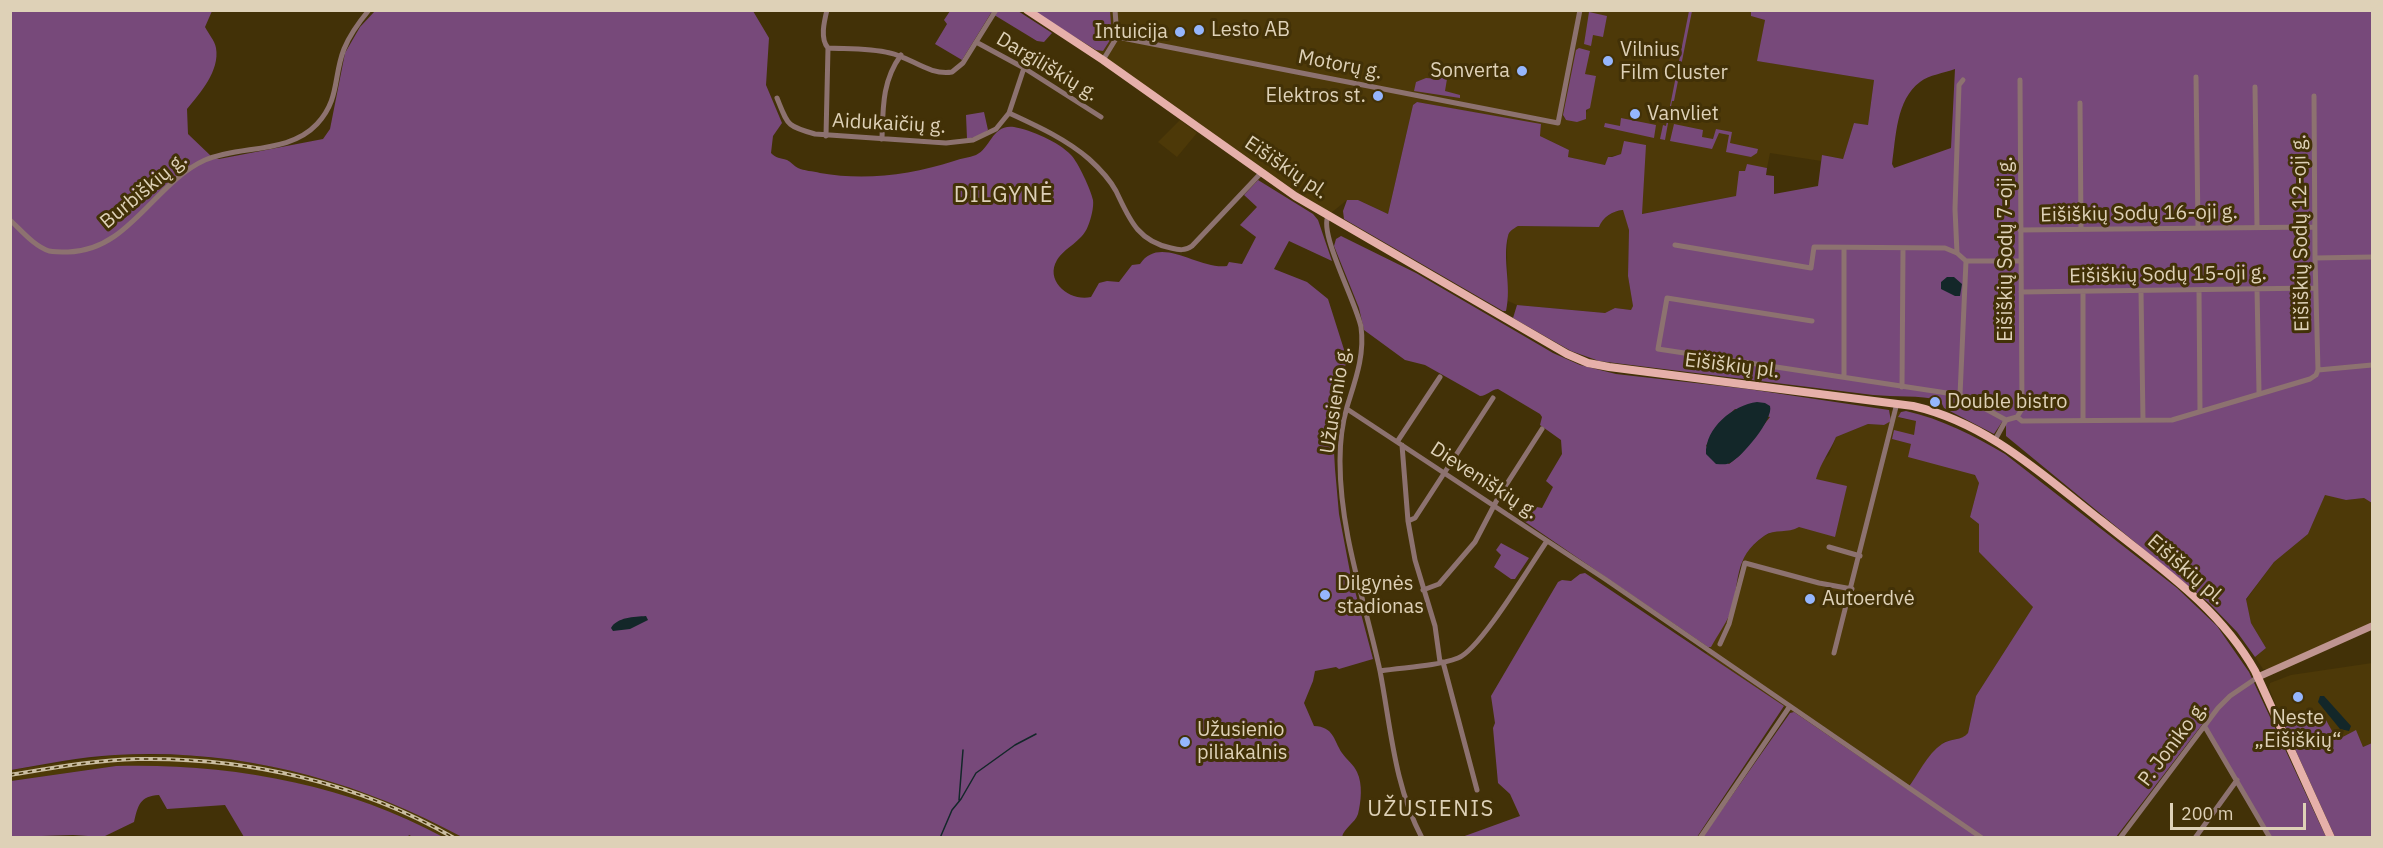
<!DOCTYPE html>
<meta charset="utf-8">
<style>
body{margin:0}
#map{position:relative;width:2383px;height:848px;overflow:hidden;background:#423107;font-family:"IBM Plex Sans",sans-serif}
canvas{display:block}
.frame{position:absolute;inset:0;border:12px solid #ded1b7;pointer-events:none}
.scale{position:absolute;left:2170px;top:803px;width:136px;height:27px;box-sizing:border-box;border:3px solid #ded1b7;border-top:0;padding-left:8px;font-size:18px;line-height:21px;white-space:nowrap;color:#ded1b7;-webkit-text-stroke:4px #423107;paint-order:stroke}
</style>
<div id="map">
<canvas width="2383" height="848"></canvas>
<div class="frame"></div>
<div class="scale">200 m</div>
</div>
<script>
const context = document.querySelector('canvas').getContext('2d');
context.lineJoin = 'round';
function paint(path, color) { context.fillStyle = color; context.fill(path, 'evenodd'); }
function stroke(path, color, width, dash) { context.strokeStyle = color; context.lineWidth = width; context.lineCap = dash ? 'butt' : 'round'; context.setLineDash(dash || []); context.stroke(path); }
function label(font, color, halo, rows, align = 'center') {
  context.font = font + ' "IBM Plex Sans",sans-serif'; context.lineWidth = 6; context.setLineDash([]); context.textBaseline = 'middle'; context.strokeStyle = halo; context.fillStyle = color; for (const [text, x, y, turn = 0] of rows) {
    context.save(); context.translate(x, y); context.rotate((+turn || 0) * Math.PI / 180); context.textAlign = isNaN(turn) ? turn : align; if (halo) context.strokeText(text, 0, 0); context.fillText(text, 0, 0); context.restore();
  }
}
paint(new Path2D(`
 M1033 11H1751V16L1765 20 1758 61 1874 80 1868 125 1854 123 1843 159 1823 155 1821 161 1770 153 1767 168 1747 165 1736 196 1641 214 1621 154 1608 157 1605 165 1568 157 1569 150 1540 136 1541 125 1417 102 1413 105 1388 214 1358 200H1347L1331 213 1280 182 1164 98ZM1585 74 1596 77 1587 112 1566 120 1563 117Z
 M1180 120 1197 133 1177 157 1158 142Z
 M1624 210 1629 230 1628 276 1633 306 1631 310 1615 308 1605 313 1517 305 1508 301 1507 251 1508 235 1511 230 1518 226 1599 227 1603 219 1614 212Z
 M1889 410 1901 412 1899 418 1916 421 1914 435 1892 439 1911 444 1974 475 1977 478 1979 483 1970 517 1979 524V552L2033 607 1976 696 1968 733 1965 737 1944 742 1906 789 1706 654 1730 615 1745 552 1764 536 1775 531 1816 479 1820 463 1829 455 1836 437 1868 424 1884 425 1891 415Z
 M2325 494 2346 500 2364 498 2372 503V623L2268 669H2263L2255 657 2266 648 2251 623 2246 600 2274 562 2308 534Z
 M2372 663V743L2363 747 2337 740 2320 711 2285 727 2269 688 2270 683 2291 675Z
 M115 755H185L242 761 298 771 359 789 429 819 462 837H443L402 817 344 796 291 782 241 773 184 767 116 766 11 781V770Z`), '#4d3908');
paint(new Path2D(`
 M11 11H212L205 27C208 33 215 41 216 48 220 71 200 93 187 109L188 134 212 157 219 159 323 139 330 129 345 53 360 27 375 11H753L769 38 766 85 782 123 773 136 771 153C776 158 780 158 787 160 791 162 794 166 798 168 804 171 813 171 820 173 865 181 910 175 954 161 961 158 969 158 976 155 991 148 992 124 1014 127 1031 130 1059 142 1071 155 1078 162 1091 190 1093 200 1094 207 1091 219 1088 226 1082 242 1065 247 1057 260 1044 282 1071 302 1091 297L1099 283 1107 281 1119 282 1132 265 1140 264C1160 234 1198 270 1227 266L1229 262 1242 264 1256 237 1240 225 1257 207 1244 195 1258 180 1313 214 1318 220 1332 261 1289 241 1274 269 1307 282 1328 299 1347 359 1332 417 1335 469 1339 514 1350 572 1373 659 1339 669 1336 667 1315 671 1313 681 1304 703 1314 726C1334 727 1333 739 1342 753 1347 760 1354 765 1357 772 1363 784 1361 802 1358 814 1355 823 1344 828 1342 837H462C354 779 239 748 115 755 80 757 45 764 11 770Z
 M950 11H1018L1052 33 1044 42 1037 41 991 13 962 60 935 44 947 24 944 20Z
 M1033 11H1110L1112 37 1103 51 1096 50Z
 M1689 11H1692L1674 101H1672L1665 140 1660 139 1663 125 1666 126Z
 M1751 11H2372V503L2364 498 2346 500 2325 495 2308 534 2274 562 2246 599 2251 623 2266 648 2255 657 2237 632 2209 603 2006 436V425L2002 422 1994 434 1944 408 1940 400C1919 395 1895 397 1873 395L1599 361 1571 351 1513 318 1517 305 1605 313 1615 308 1631 310 1633 306 1628 276 1629 230 1623 210C1612 211 1603 217 1599 227L1518 226C1513 229 1509 231 1508 236 1502 260 1512 286 1506 311H1503L1344 219 1343 211 1347 200H1358L1388 214 1413 105 1417 102 1541 124 1540 136 1569 150 1568 157 1605 165 1608 157H1612L1621 154 1624 141 1646 145 1642 214 1736 196 1739 171H1745L1747 164 1767 168 1766 175 1774 176V194L1818 186 1822 155 1843 159 1854 123 1868 125 1874 80 1757 61 1765 20 1751 16ZM1955 69 1951 148 1894 168 1892 164C1896 137 1896 100 1920 82 1929 75 1944 73 1955 69Z
 M1589 12 1607 16 1603 37 1593 35 1591 46 1584 44Z
 M1579 48 1590 51 1585 74 1596 76 1590 108 1586 110V119L1577 122 1566 120 1563 115 1576 50Z
 M1444 66 1449 67 1445 91 1460 95V98L1414 91 1416 82 1426 78 1439 79Z
 M984 112 988 130 980 136 967 139 966 115Z
 M1621 118 1656 125 1654 138 1604 127 1605 123 1620 126Z
 M1674 124 1703 130 1702 137 1713 139 1716 129 1732 132 1730 143 1758 149 1757 153 1751 157 1726 152 1729 135 1719 133 1712 149 1670 141Z
 M1341 236 1416 273 1553 353 1580 365 1616 374 1748 389 1889 410 1891 421 1884 425 1868 424 1836 437C1829 453 1821 462 1816 479L1847 486 1835 537 1799 527C1788 534 1775 528 1764 536 1732 558 1741 583 1730 614 1725 625 1717 636 1711 647H1708L1518 517 1527 505 1542 508 1553 487 1546 481 1562 454 1561 440 1540 425 1542 417 1540 414 1498 389C1490 390 1487 396 1480 396L1425 365 1405 360 1364 330 1359 308 1334 246 1336 239ZM1735 409 1770 417 1740 455 1729 464 1706 446 1716 427Z
 M1906 411C1942 419 1974 436 2005 454L2177 588 2217 626 2249 672 2326 837H2271L2204 722 2116 837 1702 838 1790 713 1794 712 1907 789C1918 775 1927 754 1942 744 1950 738 1962 741 1968 733L1976 696 2033 607 1979 552V524L1970 517 1979 483 1975 475 1908 457 1911 444 1892 439 1894 430 1914 435 1916 421 1898 417 1901 412Z
 M1501 543 1529 558 1515 579H1511L1494 567 1501 555 1496 550Z
 M1585 573 1784 706 1697 837 1527 838 1526 836 1519 838 1462 837 1520 816 1510 794 1498 783 1493 728 1495 723 1491 696 1558 582 1562 580 1571 581 1580 574Z
 M2321 711 2337 740 2356 730 2363 747 2372 743V837H2335L2285 727Z
 M116 766C227 763 344 783 443 837H413L409 835 407 838 244 837 225 805 167 809 159 795C140 796 138 805 134 822L103 837 73 835 11 837V781Z`), '#77497a');
paint(new Path2D(`
 M1947 277H1954L1962 284 1960 296H1955L1941 289V282Z
 M1757 402 1765 403 1770 406C1774 419 1742 457 1730 463 1726 465 1721 464 1716 464L1706 454C1705 428 1733 405 1757 402Z
 M646 616 648 620 630 629 613 631 611 628C617 617 634 617 646 616Z
 M2320 696H2324L2351 726 2349 731 2340 729 2318 702Z`), '#132729');
stroke(new Path2D(`
 M959 800 963 750
 M940 838 952 810 961 799 976 773 1015 745 1036 734`), '#132729', 1.5);
stroke(new Path2D(`
 M827 10C824 22 820 39 828 48
 M1117 37 1558 123 1580 10
 M976 42 1024 68 1101 117
 M1103 60 1117 37 1115 10
 M2196 77 2198 227
 M2255 87 2257 227
 M2314 96 2315 258 2318 370
 M777 98C788 125 786 126 815 134L946 143 973 140 996 129 1009 113 1024 68
 M2080 103 2081 229
 M1009 113C1037 126 1066 139 1089 159 1099 168 1110 180 1116 191 1129 218 1137 241 1171 248 1179 250 1185 251 1192 246L1261 173
 M826 136 828 48C849 49 870 48 890 53 910 57 930 76 952 72L963 63 996 10
 M882 139C883 108 882 81 901 55
 M1328 216C1319 234 1356 302 1361 327 1365 355 1355 381 1347 407 1342 424 1340 444 1340 461 1340 534 1365 601 1380 671 1391 728 1394 785 1422 838
 M10 220C22 231 34 246 49 251 55 252 62 252 68 252 129 251 154 183 205 160 241 145 289 154 317 124 340 99 333 77 344 49 350 34 359 22 369 10
 M2020 230 2314 227
 M1675 245 1811 268 1814 247 1945 248 1957 253 1966 261H2021
 M1844 248V377
 M1957 253 1955 209 1959 85 1963 80
 M2315 258 2372 257
 M2257 289 2259 392
 M2199 290 2200 411
 M2083 291V420
 M2141 291 2143 420
 M2021 292 2315 288
 M1812 321 1667 298 1658 349 1960 395 2006 420 2017 417 2022 421 2172 420 2310 379 2316 375 2318 370 2372 365
 M1902 387 1903 249
 M1960 395 1966 261
 M1347 409 1605 579 1982 838
 M2017 417 2022 409 2020 80
 M1995 440 2006 420
 M1397 442 1440 377
 M1402 445 1408 521 1415 560 1435 626 1440 662
 M1408 521 1415 518 1493 398
 M1829 547 1860 556
 M1423 590 1439 584 1475 542 1499 496 1542 429
 M1720 644 1729 624 1745 563 1819 583 1852 589
 M1834 653 1897 403
 M1443 662 1477 790
 M1380 671C1405 667 1434 667 1458 658 1480 650 1531 564 1547 541
 M2205 727 2270 838
 M1700 838 1790 706
 M2120 838 2218 708 2230 696 2258 677
 M2195 838 2237 780`), '#8d7270', 5);
stroke(new Path2D(`
 M2258 677 2372 626`), '#bf9591', 7);
stroke(new Path2D(`
 M1027 10 1103 60 1295 196 1567 354 1588 363 1609 367 1913 406C1988 423 2044 476 2103 522 2159 567 2219 607 2255 671L2331 838`), '#e6b0aa', 8);
const rail = new Path2D(`
 M10 775C52 768 95 760 138 759 247 757 359 783 454 838`);
stroke(rail, '#cabda1', 4);
stroke(rail, '#423107', 1.5, [4.5]);
for (const [x, y, r, color] of [
 [1199,30,6,"#95b6fd"],
 [1180,32,6,"#95b6fd"],
 [1608,61,6,"#95b6fd"],
 [1522,71,6,"#95b6fd"],
 [1378,96,6,"#95b6fd"],
 [1635,114,6,"#95b6fd"],
 [1935,402,6,"#95b6fd"],
 [1325,595,6,"#95b6fd"],
 [1810,599,6,"#95b6fd"],
 [2298,697,6,"#95b6fd"],
 [1185,742,6,"#95b6fd"]
]) { const dot = new Path2D(); dot.arc(x, y, r, 0, 2 * Math.PI); context.fillStyle = color; context.fill(dot); stroke(dot, '#423107', 2); }
label('20px', '#ded1b7', '#423107', [
 ["Lesto AB",1211,30],
 ["Intuicija",1168,32,"right"],
 ["Vilnius",1620,50],
 ["Film Cluster",1620,73],
 ["Sonverta",1510,71,"right"],
 ["Elektros st.",1366,96,"right"],
 ["Vanvliet",1647,114],
 ["Double bistro",1947,402],
 ["Dilgynės",1337,584],
 ["stadionas",1337,607],
 ["Autoerdvė",1822,599],
 ["Neste",2298,718,"center"],
 ["„Eišiškių“",2298,741,"center"],
 ["Užusienio",1197,730],
 ["piliakalnis",1197,753]
], 'left');
label('20px', '#ded1b7', '#423107', [
 ["Motorų g.",1340,65,11],
 ["Dargiliškių g.",1047,67,31],
 ["Aidukaičių g.",889,124,3],
 ["Eišiškių pl.",1286,168,34],
 ["Burbiškių g.",144,191,-40],
 ["Eišiškių Sodų 16-oji g.",2139,214,-1],
 ["Eišiškių Sodų 12-oji g.",2301,233,-91],
 ["Eišiškių Sodų 7-oji g.",2006,249,-90],
 ["Eišiškių Sodų 15-oji g.",2168,275,-1],
 ["Eišiškių pl.",1732,366,7],
 ["Užusienio g.",1336,400,-81],
 ["Dieveniškių g.",1484,481,33],
 ["Eišiškių pl.",2186,570,41],
 ["P. Joniko g.",2173,744,-53]
]);
context.letterSpacing = '1.5px';
label('22px', '#ded1b7', '#423107', [
 ["DILGYNĖ",1004,196],
 ["UŽUSIENIS",1431,810]
]);
context.letterSpacing = '0px';
</script>
